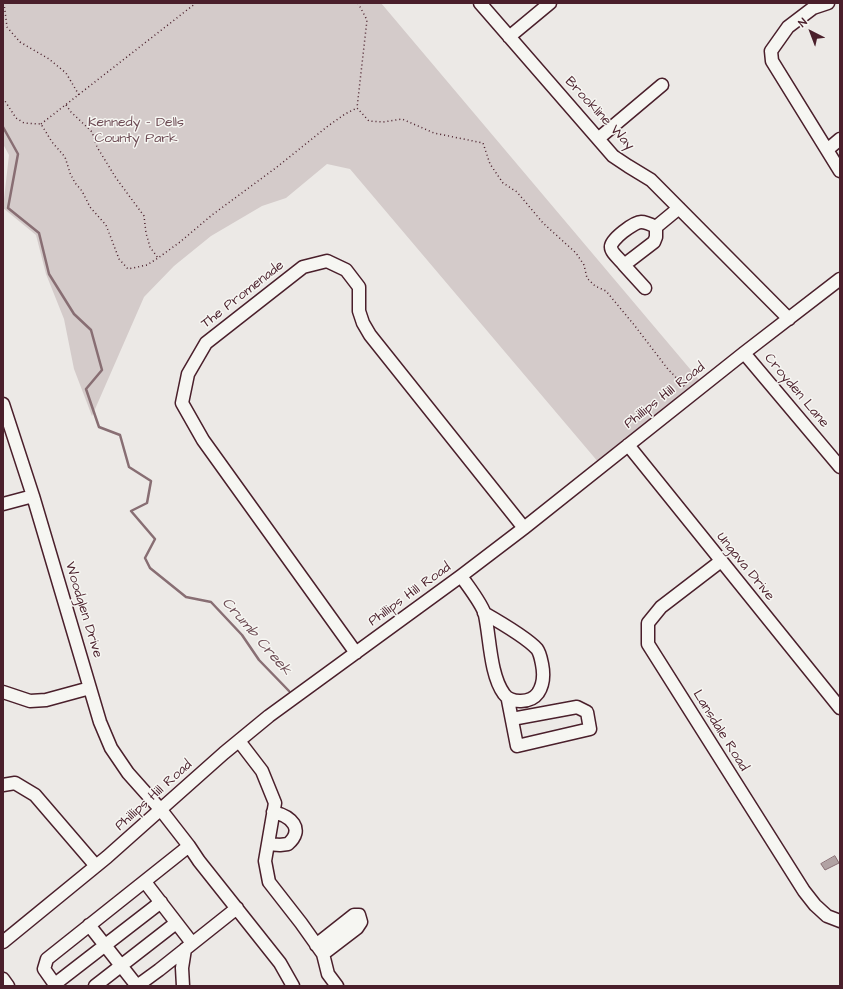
<!DOCTYPE html>
<style>
body{margin:0}
#map{position:relative;width:843px;height:989px;overflow:hidden;background:#ece9e6;font-family:"Architects Daughter",sans-serif}
canvas{display:block}
.frame{position:absolute;inset:0;border:4px solid #4a1f2b;pointer-events:none}
.north{position:absolute;left:791px;top:12px;width:40px;height:40px;-webkit-text-stroke:3px #f6f6f2;paint-order:stroke;rotate:318deg;font-size:11px;font-weight:700;line-height:16px;text-align:center;color:#4a1f2b}
.north::after{content:'';display:block;margin:auto;width:14px;height:18px;background:#4a1f2b;clip-path:polygon(50% 0,100% 100%,50% 72%,0 100%)}
</style>
<div id="map">
<canvas width="843" height="989"></canvas>
<div class="frame"></div>
<div class="north">N</div>
</div>
<script>
const context = document.querySelector('canvas').getContext('2d');
context.lineJoin = 'round';
function paint(path, color) { context.fillStyle = color; context.fill(path, 'evenodd'); }
function stroke(path, color, width, dash) { context.strokeStyle = color; context.lineWidth = width; context.lineCap = dash ? 'butt' : 'round'; context.setLineDash(dash || []); context.stroke(path); }
function label(font, color, halo, rows, align = 'center') {
  context.font = font + ' "Architects Daughter",sans-serif'; context.lineWidth = 3; context.setLineDash([]); context.textBaseline = 'middle'; context.strokeStyle = halo; context.fillStyle = color; for (const [text, x, y, turn = 0] of rows) {
    context.save(); context.translate(x, y); context.rotate((+turn || 0) * Math.PI / 180); context.textAlign = isNaN(turn) ? turn : align; if (halo) context.strokeText(text, 0, 0); context.fillText(text, 0, 0); context.restore();
  }
}
paint(new Path2D(`
 M3 3H381L701 382 599 463 350 169 327 164 286 198 262 206 211 236 174 266 144 297 92 416 74 369 64 319 46 274 36 235 3 208 9 155 3 144Z`), '#d4cbca');
const water = new Path2D(`
 M835 856 839 863 825 870 821 864Z`);
paint(water, '#b1a2a3');
stroke(water, '#886e73', 1);
stroke(new Path2D(`
 M3 127 18 154 8 208 39 233 49 274 74 314 91 330 102 370 86 389 99 427 120 435 129 467 151 481 147 503 131 511 155 539 145 558 150 568 186 597 211 602 242 635 259 660 289 691`), '#886e73', 2.5);
const minor = new Path2D(`
 M480 3 613 156 628 166 651 180 789 319
 M828 3 813 8 788 27 771 51 772 61 840 171
 M509 37 550 3
 M599 138 662 85
 M827 150 840 139
 M656 227C652 225 646 222 641 222 634 222 610 240 611 247 611 253 621 260 624 265L654 242 656 237V227L679 208
 M624 265 645 288
 M744 353 840 467
 M3 404 33 496 100 722 111 748 128 773 161 810 189 846 199 861 280 963 293 986
 M628 445 840 708
 M3 504 33 496
 M721 561 661 607 648 623V644L804 891 815 905 827 916 840 921
 M461 576C467 585 483 605 485 615 490 638 490 675 504 694 511 704 531 703 538 693 544 684 544 674 542 664 541 659 540 653 537 649 527 638 498 621 484 613
 M356 653 203 440 182 403 188 374 206 343 303 267 327 261 346 270 359 287V311L363 323 370 335 524 528
 M3 692 30 701 46 700 90 688
 M508 700 517 746 590 729 587 712 577 707 512 719
 M239 741 262 771 275 803 265 861 269 882 301 923 323 954 328 974 337 986
 M3 785 15 783 35 795 96 866
 M268 844 280 845 288 844C305 829 291 816 273 812
 M145 882 192 943
 M89 925 137 986
 M3 942 107 857 224 753 269 716 461 576 524 528 744 353 840 279
 M316 945 354 915H359L361 922 357 928 323 954
 M3 979 8 986
 M55 984 161 902
 M56 986 44 969 47 959 189 846
 M95 986 176 923
 M137 986 159 970 237 908
 M183 986 182 968 185 949`);
stroke(minor, '#4a1f2b', 15);
stroke(new Path2D(`
 M4 3 7 27 20 42 49 59 66 73 79 95
 M358 3 367 20 357 108 369 121 383 122 402 119 434 133 483 143 490 164 503 183 517 192 543 223 576 253 584 265 587 278 595 286 606 291 635 326 667 368 685 387
 M3 98 16 118 24 123 41 124 52 142 65 157 70 173 75 183 82 191 90 207 106 225 119 259 128 269 147 265 158 258 180 242 212 215 277 167 328 126 345 114 357 108
 M66 105 71 112 92 132 97 147 116 178 144 216 146 233 150 247 158 258
 M41 124 196 3`), '#4a1f2b', 1.5, [1, 3]);
stroke(minor, '#f6f6f2', 12);
label('14px', '#4a1f2b', '#f6f6f2', [
 ["Brookline Way",599,114,47],
 ["The Promenade",243,295,-38],
 ["Croyden Lane",796,391,50],
 ["Phillips Hill Road",665,396,-38],
 ["Ungava Drive",745,567,51],
 ["Phillips Hill Road",410,595,-36],
 ["Woodglen Drive",83,610,73],
 ["Lansdale Road",720,731,58],
 ["Phillips Hill Road",154,796,-42]
]);
label('14px', '#6c4a53', '#f6f6f2', [
 ["Kennedy - Dells",136,123],
 ["County Park",136,139]
]);
label('italic 15px', '#6e4d55', '#f6f6f2', [
 ["Crumb Creek",256,637,49]
]);
</script>
